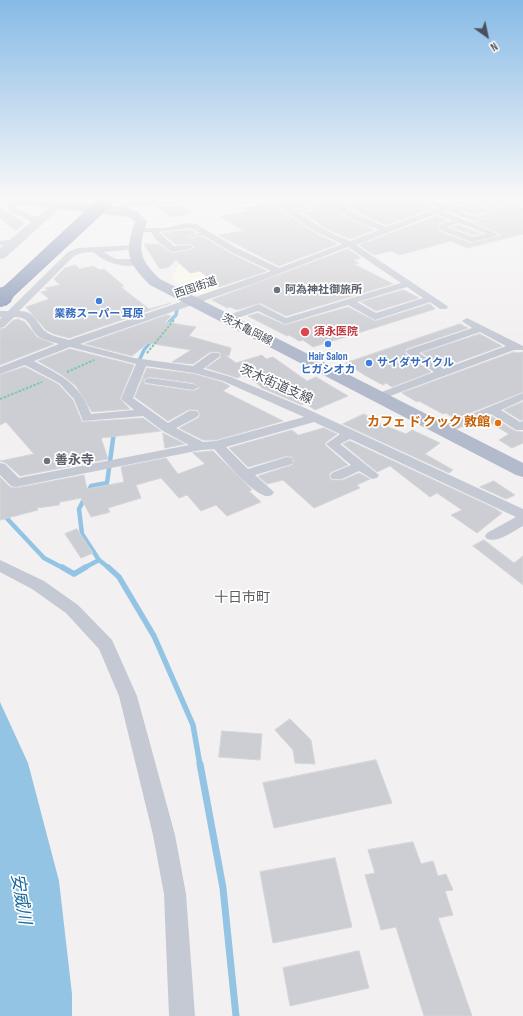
<!DOCTYPE html>
<meta charset="utf-8">
<style>
body{margin:0}
#map{position:relative;width:523px;height:1016px;overflow:hidden;background:#f2f0f0;font-family:"Sofia Sans Condensed",sans-serif}
canvas{display:block}
.north{position:absolute;left:467px;top:16px;width:40px;height:40px;-webkit-text-stroke:3px #fff;paint-order:stroke;rotate:147deg;font-size:11px;font-weight:700;line-height:16px;text-align:center;color:#494f5b}
.north::after{content:'';display:block;margin:auto;width:14px;height:18px;background:#494f5b;clip-path:polygon(50% 0,100% 100%,50% 72%,0 100%)}
</style>
<div id="map">
<canvas width="523" height="1016"></canvas>
<div class="north">N</div>
</div>
<script>
const context = document.querySelector('canvas').getContext('2d');
context.lineJoin = 'round';
function paint(path, color) { context.fillStyle = color; context.fill(path, 'evenodd'); }
function stroke(path, color, width, dash) { context.strokeStyle = color; context.lineWidth = width; context.lineCap = dash ? 'butt' : 'round'; context.setLineDash(dash || []); context.stroke(path); }
function label(font, color, halo, rows, align = 'center') {
  context.font = font + ' "Sofia Sans Condensed","Noto Sans JP",sans-serif'; context.lineWidth = 3.5; context.setLineDash([]); context.textBaseline = 'middle'; context.strokeStyle = halo; context.fillStyle = color; for (const [text, x, y, turn = 0] of rows) {
    context.save(); context.translate(x, y); context.rotate((+turn || 0) * Math.PI / 180); context.textAlign = isNaN(turn) ? turn : align; if (halo) context.strokeText(text, 0, 0); context.fillText(text, 0, 0); context.restore();
  }
}
paint(new Path2D(`
 M213 257 244 281 203 296 174 281V274L179 264Z`), '#faf9eb');
paint(new Path2D(`
 M0 702 28 763 59 881 72 994V1016H0Z`), '#93c4e4');
stroke(new Path2D(`
 M165 326 176 315 177 309
 M138 363 144 350 153 339`), '#93c4e4', 3.5);
stroke(new Path2D(`
 M0 511 44 558 63 568
 M84 568 99 560
 M109 568 99 560 82 534 79 509 91 486 107 483 114 432`), '#93c4e4', 4.5);
stroke(new Path2D(`
 M62 567 74 574 86 567
 M108 567 119 577 154 636 193 725 200 765`), '#93c4e4', 5.5);
stroke(new Path2D(`
 M200 764 223 888 236 1016`), '#93c4e4', 7);
const building = new Path2D(`
 M284 200H353L337 205 336 211 353 221 375 230 350 239 326 229 302 212 316 209 318 206 315 205 296 209 280 201Z
 M374 200H420L434 208 386 225 350 209Z
 M485 200H490L523 214V234L467 248 451 241 400 255 391 251 374 255 359 245 436 216 447 221 438 223V231L471 243 500 236 501 234 470 221 476 222 495 216 491 212 476 215 459 211 458 215 447 211 470 202 495 212 504 210V208Z
 M269 203 315 233 338 244 279 266 218 235 243 231 220 216 249 211 244 208Z
 M181 205 192 213 172 217 155 206Z
 M0 208 7 212 25 223 15 231 0 218Z
 M459 225 482 234 473 235 451 227Z
 M191 230 196 233 187 236 186 238 189 239 202 236 230 253 267 271 219 287 200 271 190 273 176 260 169 267 160 269 144 244H159L172 253 189 250 194 248V246L189 244H175L162 233Z
 M348 249 361 258 353 260 359 263 354 264 393 284 286 316 260 303 237 310 230 307 227 308 212 300Z
 M75 265 80 269 93 266 100 270 104 269 124 286 121 287 149 309 171 303 69 338 54 334 46 330 26 307 49 299 41 292 48 290 45 288 60 285 54 279 65 268Z
 M404 290 419 298 376 311 361 302Z
 M430 304 435 309 313 347 303 340 299 341 289 335 287 336 248 316 258 313 285 325 348 307 375 321Z
 M167 315 171 316 165 322 196 327 189 336 231 348 229 356 225 355 236 363 262 355 266 359 273 357 307 381 316 377 348 396 315 410 305 403 302 405 262 388 251 378 242 375 238 378 206 368 220 358 221 354 219 352H210L193 364 172 362 191 350 148 343 132 356 85 344Z
 M18 319 25 322 37 337 54 344 0 365V329L5 328 12 321Z
 M460 324 468 328 406 349 405 353 431 372 392 387 386 383 383 385 366 376 346 363Z
 M480 334 502 346 444 367 422 353Z
 M70 349 134 365 120 399 130 409 92 412 76 386 62 375 38 361Z
 M514 352 517 353 523 352V392L455 419 446 413 443 414 419 401 417 402 402 393Z
 M25 367 58 384 73 400 82 422 143 418 161 431 101 438 108 459 20 476 6 463 0 461 34 454 6 422 0 425V375Z
 M147 368 194 374 222 382 230 386 223 391 283 421 216 440H203L179 428 198 418 200 415 198 410H188L168 421 135 397ZM150 377 193 383 200 388 193 391 145 384 143 380Z
 M523 402V420H520L504 410Z
 M364 414 381 424 406 434 412 430 440 443 425 454 453 470 449 473 343 424Z
 M491 416 515 431 523 432V443L512 448 499 440 509 434 484 419Z
 M324 428 337 434 325 443V445L348 465 331 472 329 475 331 480H343L359 473 370 479 357 485 360 488 314 508 283 480 267 484 258 476 292 465 294 461 292 457 287 456 248 467 229 448 292 430 298 435Z
 M163 433 185 444 165 448Z
 M350 441 494 508 502 513 477 533 451 515 462 510 437 493 430 497 390 466 377 472 343 444Z
 M213 451 252 490 249 491 261 502 227 516 216 505 201 511 187 495 179 498 161 478 136 485 141 498 108 508 110 512 91 517 81 498 60 502 59 505 37 508 38 510 0 520V477L10 487 16 488 84 475 87 489 124 482 121 467 166 458 178 474 205 464 193 453Z
 M494 481 515 495 506 499 480 487Z
 M77 529 93 553 81 558 65 534Z
 M484 540 514 563 523 556V585L473 546Z
 M290 719 311 740 315 764 295 763 293 750 275 730Z
 M222 731 262 734 260 760 219 757Z
 M376 760 392 803 274 828 263 783Z
 M413 842 421 864 433 861 438 876 446 874 453 890 445 891 453 915 438 918 472 1016H424L396 927 381 930 365 875 375 873 368 850Z
 M335 858 352 927 273 943 260 872Z
 M359 951 369 988 290 1006 283 968Z`);
paint(building, '#cdced3');
stroke(building, '#d4d5da', 1);
stroke(new Path2D(`
 M147 353 174 320
 M67 372 94 360
 M0 399 42 382`), '#7dc6af', 2, [2.5, 1.5]);
paint(new Path2D(`
 M315 206 317 207 316 208 291 213 289 212Z
 M205 232H206V234L189 238 187 237Z`), '#c4c9d3');
paint(new Path2D(`
 M15 200 22 202 15 208 43 220V224H37L8 211 9 204Z
 M158 200H203L199 202 130 206 126 204 130 202Z
 M267 200C287 200 305 218 322 228 330 233 340 237 350 241L379 230 354 220 337 210V206L360 200H373L346 209 386 227 438 208 421 200H432L445 206 459 200H470L443 211 500 235 472 242 439 230V224L452 221 436 214 356 245 446 305 448 307 446 309H440L430 302 375 320 348 305 285 324 258 311 226 322 221 319 223 317 259 304 286 318 401 283 348 247 255 283 80 344 134 358 193 366 211 353H219L220 355 219 357 203 369 231 377 305 408 523 509V526C513 531 499 543 487 539L485 536 487 533 516 517 350 439 340 444 379 475 377 478 372 479 359 471 342 479H332L330 476 332 473 351 465 326 444 340 434 314 422 226 447 248 469 287 457 292 458 293 461 292 464 255 475 274 492 272 495C269 496 266 497 263 495 247 488 226 462 214 449L201 450 16 487 11 486 0 475V463L5 464 19 478 189 445 163 431 143 416 83 421 74 399 59 383 25 365 0 374V367L59 344C53 342 43 340 38 336 28 327 31 317 14 317L4 327 0 328V319L2 317H0V311H8L68 252 78 248 133 245H136V249L103 252 116 259H137L141 262C133 270 111 264 103 259 99 257 96 253 92 252 86 252 79 253 74 256L19 311C36 311 36 323 45 331 50 336 63 338 69 340L271 271 231 252 191 228 159 232 174 246 189 245 193 247 189 249 172 252 156 240 151 232H135L134 230 138 228H166L186 223 196 224 237 248 279 268 342 244 316 232ZM459 223 487 234 473 237 447 227ZM407 287 423 298 376 313 357 302ZM70 347 136 364 121 399 134 410 91 414C78 382 63 377 34 361ZM146 366 194 373 223 381 304 417 216 441 203 442 176 428 197 417 199 414 197 411H189L168 423 133 398Z
 M470 200H481L503 209 496 211Z
 M491 200H502L523 208V213Z
 M459 212 476 217 490 213 494 215 476 221 459 216Z
 M17 239 21 241 20 243 0 245V241Z
 M467 318 523 346V350H514L382 399H374L372 397 374 395 434 372 406 352 407 350 472 328 462 321ZM480 332 506 346 444 369 419 353Z
 M150 378 193 384 199 387 193 390 146 383 144 381 146 379Z
 M523 393V400L501 410 520 422 523 421V430H516L491 414 448 433 444 434 438 430 440 427Z
 M0 560 44 581 78 605 112 640 137 696 175 835 186 894 195 1016H169L164 894 153 835 119 696 99 649 66 613 32 589 0 572Z`), '#c4c9d3');
paint(new Path2D(`
 M57 200H69L5 258 0 259V248Z
 M127 200H139L124 213H116L114 211Z`), '#c4c9d6');
paint(new Path2D(`
 M3 200H46L120 207 137 211 147 221C138 249 138 258 160 279L523 463V477L516 475 150 285C127 262 124 253 135 222L129 217 9 203Z`), '#b2bacb');
const highwayBridgeFar1 = new Path2D(`
 M5 295 107 200`);
const highwayBridge = new Path2D(`
 M0 299 6 294`);
stroke(highwayBridgeFar1, '#7785a5', 14, []);
stroke(highwayBridge, '#7785a5', 18, []);
stroke(highwayBridgeFar1, '#8c9ab9', 13);
stroke(highwayBridge, '#8c9ab9', 16);
const sky = context.createLinearGradient(0, 0, 0, 342);
sky.addColorStop(0, '#86bae6');
sky.addColorStop(0.58, '#f9f8f8');
sky.addColorStop(1, '#f9f8f800');
context.fillStyle = sky;
context.fillRect(0, 0, 523, 342);
for (const [x, y, r, color] of [
 [277,290,4,"#6b7280"],
 [99,301,4,"#3f7fe0"],
 [305,332,5,"#e0444e"],
 [328,344,4,"#3f7fe0"],
 [369,363,4,"#3f7fe0"],
 [498,423,4,"#e8710a"],
 [47,461,4,"#6b7280"]
]) { const dot = new Path2D(); dot.arc(x, y, r, 0, 2 * Math.PI); context.fillStyle = color; context.fill(dot); stroke(dot, '#fff', 1.5); }
label('11px', '#494f5b', '#fff', [
 ["西国街道",196,288,-19],
 ["茨木亀岡線",247,330,27]
]);
label('bold 11px', '#5b616d', '#fff', [
 ["阿為神社御旅所",285,290]
], 'left');
label('bold 11px', '#366cbe', '#fff', [
 ["業務スーパー 耳原",99,314],
 ["Hair Salon",328,357],
 ["ヒガシオカ",328,370],
 ["サイダサイクル",377,363,"left"]
]);
label('bold 11px', '#be3a42', '#fff', [
 ["須永医院",314,332]
], 'left');
label('13px', '#494f5b', '#fff', [
 ["茨木街道支線",276,385,24]
]);
label('bold 13px', '#c56008', '#fff', [
 ["カフェ ド クック 敦館",490,423]
], 'right');
label('bold 13px', '#5b616d', '#fff', [
 ["善永寺",55,461]
], 'left');
label('14px', '#5d5e64', '#fff', [
 ["十日市町",242,598]
]);
label('italic 17px', '#1a6a9d', '#fff', [
 ["安威川",20,899,81]
]);
</script>
